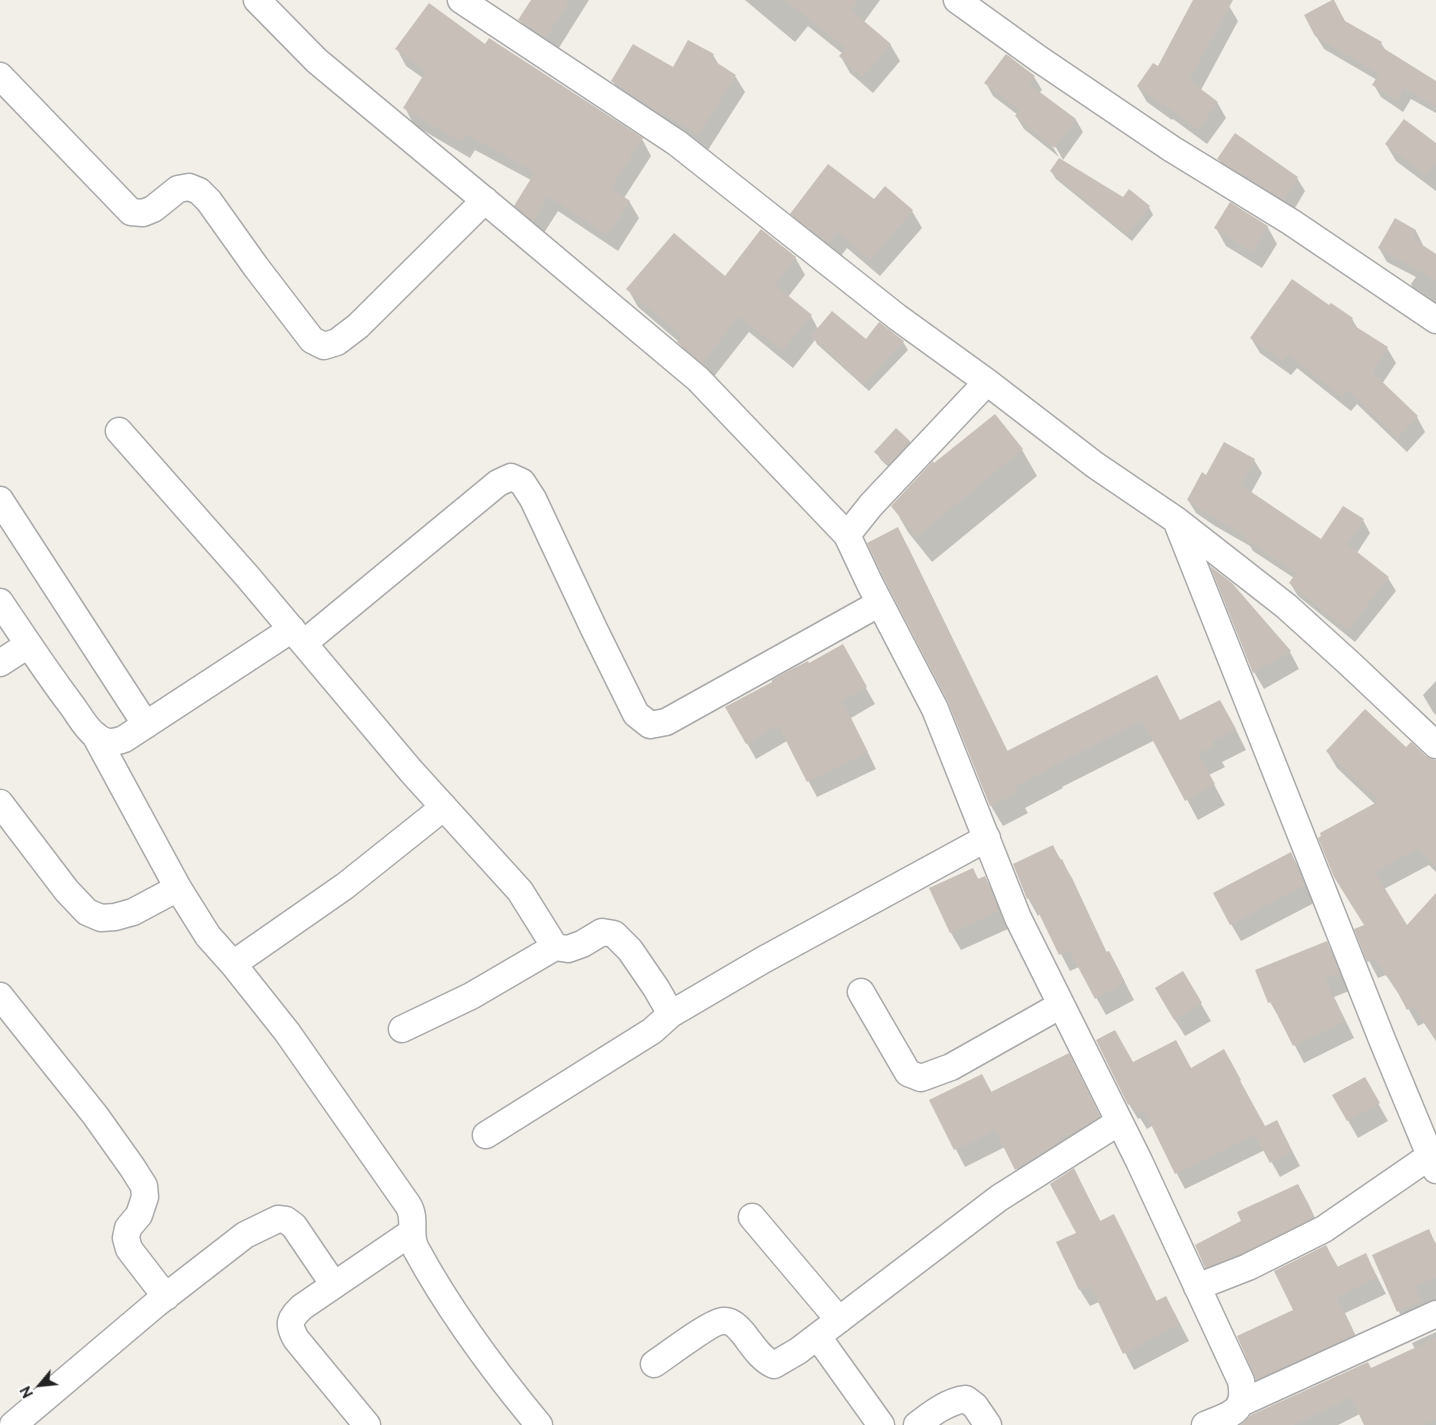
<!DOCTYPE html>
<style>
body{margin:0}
#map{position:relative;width:1436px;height:1425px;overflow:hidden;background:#f2efe9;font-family:Raleway,sans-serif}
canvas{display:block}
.north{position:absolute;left:15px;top:1360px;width:50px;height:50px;-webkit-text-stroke:4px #fff;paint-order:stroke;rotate:242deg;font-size:14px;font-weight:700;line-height:20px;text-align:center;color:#222}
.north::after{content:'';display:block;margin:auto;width:18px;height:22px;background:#222;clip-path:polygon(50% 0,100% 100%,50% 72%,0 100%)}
</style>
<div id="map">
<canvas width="1436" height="1425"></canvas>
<div class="north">N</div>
</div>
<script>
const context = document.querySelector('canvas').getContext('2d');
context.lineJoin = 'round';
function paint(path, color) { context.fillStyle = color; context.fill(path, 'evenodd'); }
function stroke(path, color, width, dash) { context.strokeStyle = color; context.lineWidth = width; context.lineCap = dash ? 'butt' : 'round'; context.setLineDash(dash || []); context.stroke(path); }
paint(new Path2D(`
 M533 0H589L555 54 530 37 520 20Z
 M745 0H880L864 22 890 44 900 61 873 93 850 73 841 57 843 54 808 26 795 42Z
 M1195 0H1218L1229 6 1238 21 1201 90 1217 102 1226 118 1207 144 1173 119 1172 120 1147 102 1138 87 1158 68Z
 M1345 22 1381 43 1386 51 1436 83V113L1411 99 1403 112 1381 97 1374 85 1377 80 1324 49 1316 36Z
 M485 46 642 139 651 156 624 198 629 201 639 218 618 251 558 211 542 236 526 222 516 206 531 180 475 150 470 158 414 125 405 108 423 78 406 66 397 49Z
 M713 55 719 65 735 76 745 92 708 150 682 133 622 98 613 81 674 69Z
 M1006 57 1034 77 1042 90 1039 93 1076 120 1083 132 1063 160 1053 142 1051 144 1059 157 1024 129 1016 116 1018 115 993 96 986 83Z
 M1386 144 1436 145V191L1396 161Z
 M1060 158 1061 161 1123 198 1149 207 1153 215 1132 241 1056 179 1051 171Z
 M1219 159 1297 178 1305 191 1292 213 1227 173Z
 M885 188 912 211 922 228 880 276 847 248 838 260 802 231 792 214 874 201Z
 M1395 220 1416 231 1423 245 1422 246 1436 255V309L1419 298 1411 284 1416 277 1387 262 1379 248Z
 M1267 226 1277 244 1262 268 1226 246 1216 228Z
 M795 257 805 275 788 297 811 316 818 329 866 341 903 342 908 350 869 391 817 344 815 340 793 368 749 332 712 379 689 359 679 342 638 307 628 289 725 278Z
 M1331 305 1352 319 1358 329 1387 348 1396 363 1382 384 1417 417 1425 432 1407 452 1357 404 1351 411 1297 368 1291 375 1260 353 1251 338 1329 307Z
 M994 415 1022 450 1037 476 932 562 908 532 893 506Z
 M896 429 910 442 914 450 894 472 881 460 876 452Z
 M1254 460 1262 473 1251 493 1321 541 1363 520 1370 533 1357 553 1388 578 1396 591 1355 642 1298 596 1290 583 1294 578 1253 551 1250 546 1215 526 1196 513 1188 500 1207 477Z
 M897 529 909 549 1008 752 1156 677 1180 721 1232 722 1246 750 1222 762 1225 767 1209 775 1225 805 1198 820 1155 740 1062 787 1063 788 1025 808 1028 813 1003 826 991 806 949 702Z
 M1231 584 1290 652 1299 669 1264 689 1254 672Z
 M842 646 875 704 851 718 876 769 817 797 787 741 756 759 727 708Z
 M1436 681V715L1433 712 1423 695Z
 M1406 749 1436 770V872L1429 865 1384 889 1407 927 1436 895V1041L1424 1023 1418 1026 1399 992 1398 993 1386 975 1378 978 1369 961 1356 930 1365 926 1376 805 1337 768 1327 751Z
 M1053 847 1072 878 1107 953 1118 969 1134 1000 1106 1015 1079 967 1070 971 1040 914 1038 916 1028 898Z
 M1291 854 1301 871 1314 903 1241 941 1231 924Z
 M973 870 979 880 985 877 994 894 1008 929 961 950 951 933Z
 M1326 942 1336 959 1349 991 1334 997 1354 1038 1304 1063 1281 1019H1280L1270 1002Z
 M1183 973 1211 1021 1185 1036 1166 1006Z
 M1224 1051 1265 1127 1285 1137 1300 1166 1280 1177 1265 1150 1185 1189 1152 1126 1147 1129 1140 1118 1138 1119 1129 1104 1133 1064 1191 1069Z
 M1078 1072 1109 1134 1026 1186 1005 1147 965 1167 931 1101 982 1075 992 1093Z
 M1364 1078 1388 1121 1358 1138 1334 1096Z
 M1074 1170 1101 1222 1114 1216 1123 1232 1157 1302 1175 1314 1189 1341 1134 1370 1099 1302 1090 1306 1080 1290 1058 1243 1078 1233Z
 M1298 1185 1308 1203 1323 1235 1216 1284 1206 1267 1243 1222Z
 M1428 1230 1436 1244V1318L1409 1331 1400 1314 1374 1256Z
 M1326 1246 1338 1267 1366 1255 1386 1294 1345 1313 1363 1351 1266 1395 1257 1379 1294 1311Z
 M1436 1332V1425H1365L1360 1414 1338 1425H1256L1415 1349 1412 1343Z`), '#0003');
paint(new Path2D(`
 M531 0H570L546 38 518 20Z
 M785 0H859L851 10 891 44 863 77 839 56 846 48Z
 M1193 0H1233L1189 80 1218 102 1198 130 1164 104 1163 106 1137 86 1153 63 1158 66Z
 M1332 0H1334L1345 21 1382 42 1380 46 1436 81V106L1404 88 1396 100 1372 85 1379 74 1315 36 1304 15Z
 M429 3 485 44 489 38 643 138 611 188 630 201 608 235 548 196 533 221 514 206 535 172 466 134 461 142 403 108 426 71 395 49Z
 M688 40 714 54 711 59 736 75 698 135 673 118 672 119 660 112 659 113 611 81 633 44 673 67Z
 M1006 54 1035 76 1029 84 1076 119 1055 148 1015 116 1020 110 984 83Z
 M1404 119 1436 143V162L1426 175 1385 144Z
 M1235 133 1298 177 1284 200 1217 159Z
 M1059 158 1123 197 1129 189 1150 206 1127 234 1050 171Z
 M828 164 874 199 885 186 913 210 870 260 837 231 828 243 790 214Z
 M1230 202 1268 226 1252 252 1214 228Z
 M1395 218 1416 230 1412 238 1436 254V280L1378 248Z
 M761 229 796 257 775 285 812 315 782 351 739 316 702 363 677 342 682 336 626 289 674 233 725 276Z
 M1292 279 1329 305 1331 303 1353 318 1350 323 1388 347 1372 372 1418 416 1398 438 1348 390 1342 397 1288 354 1282 361 1250 338Z
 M832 311 866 339 879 322 904 341 863 384 811 336Z
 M995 414 1023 449 916 537 891 506 933 461 934 463Z
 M896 428 910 441 889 465 874 452Z
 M1224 442 1255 459 1241 485 1321 539 1343 506 1364 519 1347 544 1389 577 1348 630 1289 583 1296 573 1244 538 1246 536 1206 513 1187 500 1202 472 1206 475Z
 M898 527 1007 751 1157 675 1180 720 1220 700 1236 729 1212 741 1214 746 1198 754 1215 784 1185 801 1142 720 1052 766V767L1015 787 1017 792 990 806 948 702 883 577 867 543Z
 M1210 566 1232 583 1291 651 1253 673Z
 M843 644 867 687 842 701 868 752 807 782 778 725 746 744 725 707 772 682V680L792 669 808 661 809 663Z
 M1365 709 1406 747 1411 742 1426 756 1432 759 1436 760V866L1418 848 1375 872 1407 925 1436 893V1041L1414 1006 1407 1010 1389 976 1387 977 1375 959 1367 962 1354 929 1364 925 1334 877 1318 838 1321 836 1320 833 1379 801 1326 751Z
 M1053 845 1060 860 1062 859 1106 952 1109 951 1125 982 1095 999 1069 950 1059 955 1031 897 1027 899 1013 864Z
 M1291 852 1305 885 1230 925 1213 893Z
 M973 868 978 879 985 876 999 911 950 933 929 888Z
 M1327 941 1340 973 1325 979 1345 1021 1293 1046 1271 1002 1268 1003 1255 970Z
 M1183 971 1202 1003 1174 1020 1155 988Z
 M1115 1030 1133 1062 1176 1040 1191 1068 1224 1049 1241 1080 1240 1081 1265 1126 1277 1120 1292 1151 1270 1163 1255 1135 1175 1174 1144 1110 1137 1114 1131 1103 1128 1105 1096 1040Z
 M1069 1053 1100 1116 1080 1129 1060 1139 1061 1141 1015 1170 995 1130 954 1150 929 1100 982 1074 991 1092Z
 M1365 1077 1380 1103 1347 1121 1332 1095Z
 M1074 1168 1100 1221 1114 1214 1156 1301 1166 1296 1180 1324 1123 1354 1090 1285 1079 1290 1056 1242 1076 1233 1050 1184Z
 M1298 1184 1314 1217 1242 1253 1205 1268 1195 1245 1241 1221 1237 1212Z
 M1429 1229 1436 1245V1277L1415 1287 1421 1301 1397 1312 1372 1255Z
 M1326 1245 1337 1267 1366 1253 1377 1278 1336 1297 1355 1335 1256 1380 1237 1336 1293 1310 1274 1271Z
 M1436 1338V1419L1423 1425H1364L1351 1397 1293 1425H1240L1251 1415 1368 1362 1371 1368Z`), '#c7bfb8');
const street = new Path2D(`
 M257 0 317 61 506 218 698 379 847 535
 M461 0 677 143 897 317 987 382 1095 465 1176 520 1286 606 1349 663 1436 745
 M957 0 1039 59 1172 149 1291 222 1436 320
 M0 76 131 212 143 213 153 209 178 189 189 187 199 191 209 201 256 267 312 340 324 346 337 342 358 326 485 200
 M987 382 871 505 847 535 870 584 935 709 1018 918 1139 1161 1241 1381C1247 1413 1230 1414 1205 1425
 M119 431 247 576 411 771 520 891 555 947 568 949 582 944 602 932 614 934 630 950 656 988 671 1014
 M0 500 146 725
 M1176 520 1383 1042 1436 1170
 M0 602C23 636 45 670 70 703 78 713 85 728 96 736 106 744 113 743 124 739L292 629
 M304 643 498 483 511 477 522 482 533 499 594 629 636 714 650 725 666 722 880 603
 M0 663 28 645
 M95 735 178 888 208 936 233 964 287 1032 408 1205C417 1219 408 1235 416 1249 449 1310 494 1371 539 1425
 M0 803 67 891 87 912 101 918 115 917 133 912 178 888
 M233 964 345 886 444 807
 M861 992 908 1073 921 1078 951 1067 1061 1005
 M0 996 95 1115 132 1167 144 1186 145 1197 139 1215 128 1228 126 1238 129 1249 166 1297
 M402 1029 471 996 555 947
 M486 1135 652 1031 671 1014 763 960 987 838
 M752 1217 839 1320
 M1197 1287 1248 1267 1324 1229 1430 1156
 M818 1337 881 1425
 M654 1364C666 1356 712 1321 723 1321 731 1320 737 1326 742 1332 752 1344 760 1359 774 1365L798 1351 999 1198 1119 1122
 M1241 1403 1436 1314
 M13 1425 156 1304 245 1235 278 1219 286 1220 294 1226 334 1285
 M367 1425 296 1339C287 1323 290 1319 302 1307L412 1232
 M917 1425C931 1414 948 1401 966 1399L975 1406 988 1425`);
stroke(street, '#a9a9a9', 29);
stroke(street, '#fff', 26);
</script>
